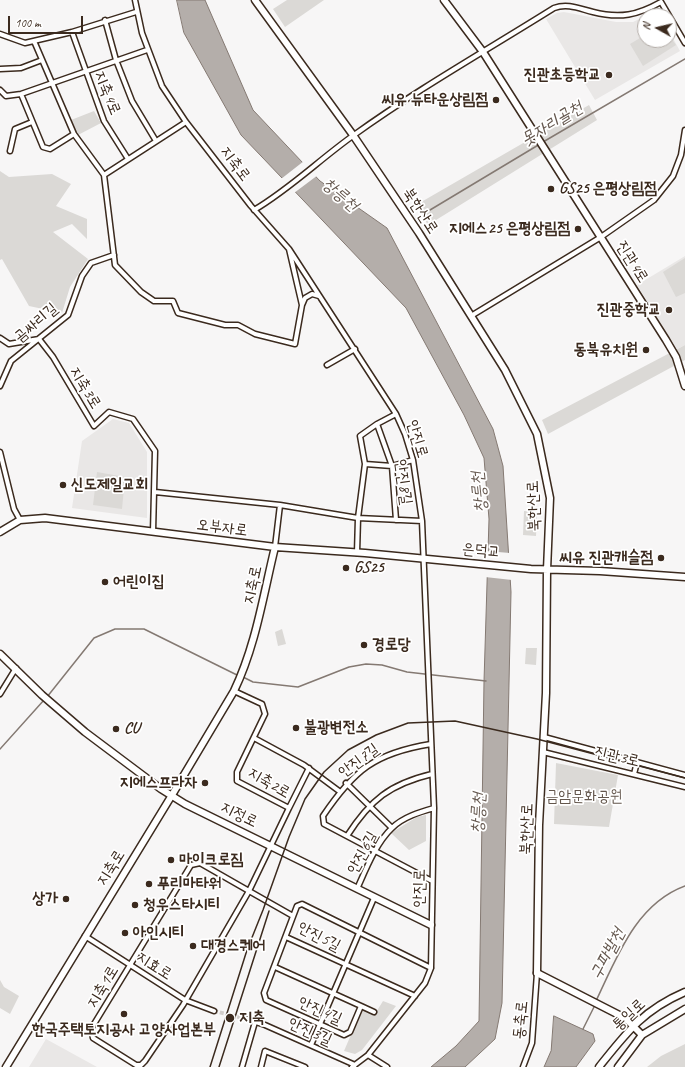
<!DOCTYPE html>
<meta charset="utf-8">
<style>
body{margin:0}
#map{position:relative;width:685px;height:1067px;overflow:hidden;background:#f7f6f6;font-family:Caveat,sans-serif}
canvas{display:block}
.north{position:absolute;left:637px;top:8px;width:40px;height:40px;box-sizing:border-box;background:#fff;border:1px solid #b1aaa5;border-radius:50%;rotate:278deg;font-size:11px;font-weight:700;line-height:16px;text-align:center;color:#3b2a1e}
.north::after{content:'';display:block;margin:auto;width:14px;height:18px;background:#3b2a1e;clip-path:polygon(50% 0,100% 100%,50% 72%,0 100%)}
.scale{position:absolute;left:8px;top:16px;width:75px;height:18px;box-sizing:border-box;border:2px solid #3b2a1e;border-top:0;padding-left:5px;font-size:12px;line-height:14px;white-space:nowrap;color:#3b2a1e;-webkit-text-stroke:3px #fff;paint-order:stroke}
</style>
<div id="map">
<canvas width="685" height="1067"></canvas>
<div class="north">N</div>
<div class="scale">100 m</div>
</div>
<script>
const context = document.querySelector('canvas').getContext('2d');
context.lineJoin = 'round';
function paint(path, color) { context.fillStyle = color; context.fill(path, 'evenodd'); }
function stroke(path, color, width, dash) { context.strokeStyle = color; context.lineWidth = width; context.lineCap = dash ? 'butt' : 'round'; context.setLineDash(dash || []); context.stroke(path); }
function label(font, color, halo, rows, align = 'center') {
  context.font = font + ' Caveat,"Poor Story",sans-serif'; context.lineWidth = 3.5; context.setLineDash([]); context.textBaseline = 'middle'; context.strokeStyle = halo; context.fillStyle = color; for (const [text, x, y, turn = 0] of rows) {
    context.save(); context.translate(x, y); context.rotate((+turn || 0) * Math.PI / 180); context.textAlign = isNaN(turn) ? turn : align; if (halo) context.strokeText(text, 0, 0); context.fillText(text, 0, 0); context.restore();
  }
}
paint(new Path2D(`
 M564 12 616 22H633L645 16V40H669V31L680 51 595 100 546 19 557 13Z
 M685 256V345L677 349 637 285Z
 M113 419 129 423 147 452V518L72 508 82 441Z
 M46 1039 97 1067H29Z`), '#e9e7e6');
paint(new Path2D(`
 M287 0H324L285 27 273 9Z
 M645 35V40H669V35L676 45 643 66 630 44Z
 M589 105 597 120 428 225 416 205Z
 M94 111 101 123 78 135 71 120Z
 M0 171 9 177 52 174 71 184 56 206 87 219V239L72 224 53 232 88 259 70 287 62 313 29 306 2 259 0 260Z
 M685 258V293L676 297 663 272Z
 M685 345V360L548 434 542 420Z
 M97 472 125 477 122 509 93 505Z
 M524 511 537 512 536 536 523 535Z
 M282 629 286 644 278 646 275 632Z
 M526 648H537L536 665 525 664Z
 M556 763 618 775 609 827 554 824Z
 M426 815V841L409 850 391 833 417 817Z
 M0 980 4 987 19 996 10 1014 0 1008Z
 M383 1001 396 1006 362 1050 355 1054 344 1051 362 1009 375 1014Z
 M685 1044V1067H647L661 1056Z`), '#dbd9d6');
const water = new Path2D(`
 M177 0H205L253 110 320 181 387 228 493 429 503 466 511 592 502 1003 495 1039 465 1067H431L456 1046 479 1021 484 681 489 519 484 458 464 415 406 308 241 135 184 33Z
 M554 1016 593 1034 595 1041 576 1067H544L551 1051Z`);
paint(water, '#b4aeaa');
stroke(water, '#847972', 1);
paint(new Path2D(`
 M304 161 318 175 294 193 281 179Z
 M486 551 510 553 512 580 485 577Z`), '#f7f6f6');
stroke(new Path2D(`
 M543 142 685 59
 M430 210 540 144
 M243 677 253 682 298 687 349 667 366 664 382 665 407 672 486 681
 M47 697 94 638 115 629H144L239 676
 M0 749 44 700
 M596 1001C617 957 636 904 685 886
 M583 1029 595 1005`), '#847972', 1.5);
stroke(new Path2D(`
 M214 1011 247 1019`), '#d1cdcb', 4, [4, 2]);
const street = new Path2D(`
 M105 20 116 60 132 101 156 141
 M72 32 104 121 128 159
 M0 34 25 43 72 32 136 12
 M34 41 74 134 104 175 186 122
 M0 69 21 68 42 60
 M0 90 6 96 21 94 147 50
 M21 94 43 147 50 149 74 134
 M10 151 15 129 32 122
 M104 175 115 265 141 292 154 301H173L178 313 225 325H238L255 334 295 344 302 305 289 249 251 206 186 122 162 86 142 33 135 0
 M254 210C290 189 320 159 354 135 418 89 487 50 554 8 568 3 580 9 593 12 620 19 638 15 661 2L685 43
 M289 249 396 414 405 434 413 460 422 521 434 808 431 968 425 983 368 1055 352 1067
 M302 305 305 298 312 294 319 296
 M471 316 601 237 654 200 673 176 681 155 685 130
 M0 338 9 344 39 339 53 357 94 426 109 412 133 419 155 451 153 532
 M327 365 355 349
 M0 386 11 361 68 315 82 276 91 263 114 255
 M377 424 392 466 396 520
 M0 452 14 509 20 520
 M365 464 392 466 413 460
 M155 492 280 505 358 518 422 521
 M275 547 280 505
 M357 553 358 518 365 464 360 436 377 424 396 414
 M234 691 262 704 265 714 237 772V781L289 808 249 891 293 916
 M0 694 16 668
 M544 737 685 775
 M254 738 304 765 339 791
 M431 744C375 753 354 770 323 816L324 824 432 881
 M543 752 685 787
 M634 774 637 762
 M346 783 392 828
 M289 808 309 768
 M347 836C370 800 390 784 432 774
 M200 863 249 891 183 1005 145 1061 141 1065H136L93 1038 91 1029 191 865Z
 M357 889C366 869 376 843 392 828 403 817 420 812 434 808
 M85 936 185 1000 214 1011
 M286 937 415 996
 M275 967 361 1006 350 1032 344 1035 266 1000 264 993 297 906 302 904 431 968
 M361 1006 374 1012
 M247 1019 265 1025 355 1065
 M311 1045 374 898
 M368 1055 387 1067
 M242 1067 255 1022
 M261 1067 265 1051 305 1067
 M523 1067 532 1043 537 973`);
const secondary = new Path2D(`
 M255 0 353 135 419 233 505 370 537 434 550 498 547 570 546 693 539 825 537 973
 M444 0 483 52 666 340 676 357 685 386
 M0 532 20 520 45 518 275 547 365 553 531 569 600 571 685 577
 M172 795 234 691C256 645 263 596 275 547`);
const primary = new Path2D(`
 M0 654 42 695 85 732 161 789 185 804 431 925
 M537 973 625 1018 642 1035
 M6 1067 172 795
 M599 1067C626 1033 643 1010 685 992
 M618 1067 642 1035 685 1009`);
stroke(street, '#3b2a1e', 7);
stroke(secondary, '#3b2a1e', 9);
stroke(primary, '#3b2a1e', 9);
stroke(street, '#fff', 4);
stroke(secondary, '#fff', 6);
stroke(primary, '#fff', 6);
stroke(new Path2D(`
 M210 1067 247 950 263 910 289 837 305 799 324 772 348 750 376 735 408 723 455 721 537 739 685 778
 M219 1067 269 911`), '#3b2a1e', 1.5);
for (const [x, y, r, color] of [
 [609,75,4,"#3b2a1e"],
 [496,100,4,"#3b2a1e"],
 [551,189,4,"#3b2a1e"],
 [578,229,4,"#3b2a1e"],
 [669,310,4,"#3b2a1e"],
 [646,350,4,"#3b2a1e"],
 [63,485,4,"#3b2a1e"],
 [661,558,4,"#3b2a1e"],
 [346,568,4,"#3b2a1e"],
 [105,582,4,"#3b2a1e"],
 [364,645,4,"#3b2a1e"],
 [296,728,4,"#3b2a1e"],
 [116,729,4,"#3b2a1e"],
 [205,783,4,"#3b2a1e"],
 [171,860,4,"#3b2a1e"],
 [149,884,4,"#3b2a1e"],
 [66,899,4,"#3b2a1e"],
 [135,905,4,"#3b2a1e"],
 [125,933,4,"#3b2a1e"],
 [193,946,4,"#3b2a1e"],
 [124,1014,4,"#3b2a1e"],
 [230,1018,5,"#3b2a1e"]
]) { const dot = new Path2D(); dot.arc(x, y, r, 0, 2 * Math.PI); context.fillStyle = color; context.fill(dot); stroke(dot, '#fff', 1.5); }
label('bold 16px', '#3b2a1e', '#fff', [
 ["진관초등학교",601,75,"right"],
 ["씨유 뉴타운상림점",488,100,"right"],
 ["GS25 은평상림점",559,189],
 ["지에스25 은평상림점",570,229,"right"],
 ["진관중학교",661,310,"right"],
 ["동북유치원",638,350,"right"],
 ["신도제일교회",71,485],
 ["씨유 진관캐슬점",653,558,"right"],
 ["GS25",354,568],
 ["어린이집",113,582],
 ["경로당",372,645],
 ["불광변전소",304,728],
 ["CU",124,729],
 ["지에스프라자",197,783,"right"],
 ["마이크로짐",179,860],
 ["푸리마타워",157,884],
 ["상가",58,899,"right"],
 ["청우스타시티",143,905],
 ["아인시티",133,933],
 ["대경스퀘어",201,946],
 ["지축",239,1018],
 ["한국주택토지공사 고양사업본부",124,1030,"center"]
], 'left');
label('16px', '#3b2a1e', '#fff', [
 ["지축4로",107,93,68],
 ["지축로",235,164,53],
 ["북한산로",420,211,57],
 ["진관4로",632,262,58],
 ["곰싸리길",36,323,-40],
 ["지축3로",85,388,59],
 ["안진로",417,439,73],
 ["안진8길",403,482,82],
 ["북한산로",534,506,-92],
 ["오부자로",222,528,7],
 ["은덕교",481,551,5],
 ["지축로",253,585,-78],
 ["진관3로",617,757,13],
 ["안진7길",359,761,-36],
 ["지축2로",269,783,30],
 ["지정로",239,815,26],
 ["북한산로",527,829,-88],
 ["안진6길",363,853,-61],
 ["지축로",111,868,-58],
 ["안진로",420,888,-89],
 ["안진5길",319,937,27],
 ["지효로",154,966,32],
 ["지축1로",103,987,-59],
 ["안진4길",320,1011,24],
 ["통일로",629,1015,-43],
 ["동축로",521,1020,-84],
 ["안진3길",310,1032,24]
]);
label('16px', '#63564c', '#fff', [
 ["금암문화공원",584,797]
]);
label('italic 17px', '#65584f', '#fff', [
 ["못자리골천",552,124,-31],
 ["창릉천",340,195,41],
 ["창릉천",480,492,-96],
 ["창릉천",479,813,-87],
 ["구파발천",608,954,-62]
]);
</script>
